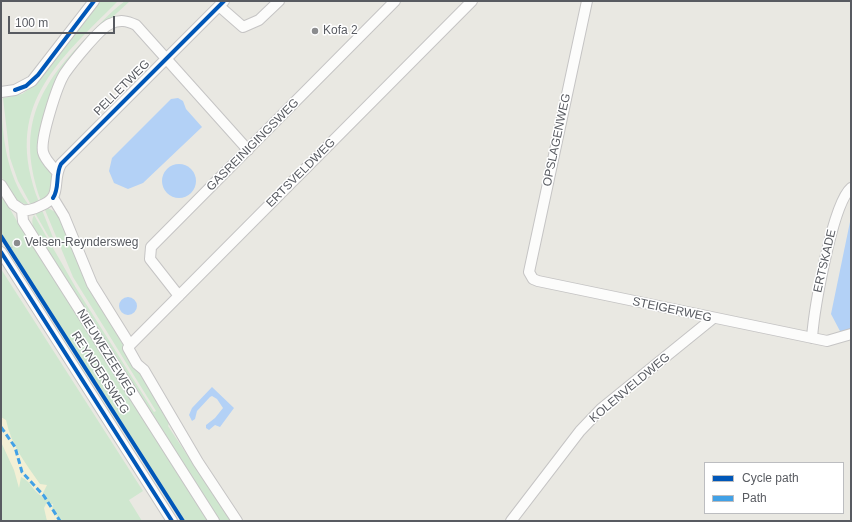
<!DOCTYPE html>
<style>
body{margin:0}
#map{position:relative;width:852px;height:522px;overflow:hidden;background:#e9e8e2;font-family:Helvetica,sans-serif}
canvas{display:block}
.frame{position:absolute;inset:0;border:2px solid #585b61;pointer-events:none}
.legend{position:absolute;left:704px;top:462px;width:140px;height:52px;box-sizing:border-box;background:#fff;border:1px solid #bcbdc0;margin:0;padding:5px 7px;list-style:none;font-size:12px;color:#585b61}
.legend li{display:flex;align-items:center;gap:8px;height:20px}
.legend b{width:20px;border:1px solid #bcbdc0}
.scale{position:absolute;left:8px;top:16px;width:107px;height:18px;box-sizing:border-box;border:2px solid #585b61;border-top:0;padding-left:5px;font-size:12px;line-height:14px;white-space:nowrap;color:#585b61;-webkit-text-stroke:3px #fff;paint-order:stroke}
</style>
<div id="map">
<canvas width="852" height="522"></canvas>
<div class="frame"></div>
<ul class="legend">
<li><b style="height:5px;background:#0057b8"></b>Cycle path</li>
<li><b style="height:5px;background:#42a1e6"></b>Path</li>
</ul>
<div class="scale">100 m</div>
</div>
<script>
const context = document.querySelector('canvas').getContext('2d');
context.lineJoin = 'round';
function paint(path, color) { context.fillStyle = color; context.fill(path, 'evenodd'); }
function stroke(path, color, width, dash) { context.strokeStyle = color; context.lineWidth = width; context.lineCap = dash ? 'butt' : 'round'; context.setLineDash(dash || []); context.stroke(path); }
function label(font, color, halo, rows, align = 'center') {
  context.font = font + ' Helvetica,sans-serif'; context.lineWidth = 3; context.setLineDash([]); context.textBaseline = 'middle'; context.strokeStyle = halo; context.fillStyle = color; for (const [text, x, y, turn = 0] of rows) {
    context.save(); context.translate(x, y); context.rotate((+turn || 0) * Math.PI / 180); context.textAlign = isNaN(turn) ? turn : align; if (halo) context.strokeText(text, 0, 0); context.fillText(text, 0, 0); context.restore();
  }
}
paint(new Path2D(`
 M99 1H118C56 63 2 107 39 202L31 205 18 181 10 158 3 98 22 94 35 85Z
 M125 1H130L81 46 44 115 49 169C55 180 52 193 41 201 16 131 36 89 85 39 98 26 110 12 125 1Z
 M1 102C3 139 6 173 28 204L27 205 16 200 2 178Z
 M1 194 20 226 210 521H185L1 233Z
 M48 208 57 213 135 369 141 374 169 423 168 426 231 521H219L40 241C36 233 29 223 34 215L76 288 154 412 156 411 73 277 45 210Z
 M42 210 56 245 54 246 35 213Z
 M1 269 143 491 129 500 142 521H1Z`), '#cfe7cf');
paint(new Path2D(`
 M1 417 6 420C11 445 26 464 40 484L47 485 43 493V497C31 490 33 483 21 477L19 488 14 470 1 442Z
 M46 504H53L52 510 61 521H47L44 508Z`), '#f3f0d5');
paint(new Path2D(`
 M178 98 183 101 186 109 202 127 143 183 128 189 114 183 109 171 112 158 171 99Z
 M162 181a17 17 0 1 1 34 0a17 17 0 1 1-34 0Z
 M851 217V330L841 333 831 314Z
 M119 306a9 9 0 1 1 18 0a9 9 0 1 1-18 0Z
 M212 387 234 408 220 427 215 425 209 430 206 428V425L215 418 223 408 217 399 212 396 210 397 197 411 195 419 192 421 189 415 192 408Z`), '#b3d1f6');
const minor = new Path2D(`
 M587 1 529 272 533 279 538 281 827 341 851 334
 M219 6 243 27 259 20 279 1
 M1 92 15 90 32 81 94 1
 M57 172C52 166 45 160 43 152 40 139 57 85 65 73 72 63 100 28 110 24 120 19 127 21 136 25L248 150
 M1 185 13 204 22 210 23 221 214 521
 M53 198 64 216 92 284 130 345
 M22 210C28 211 34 209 40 206 64 197 51 182 61 164L224 1
 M1 252 172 521
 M179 296 150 259 151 247 395 1
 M812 338C814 311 832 204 851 188
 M130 345 472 1
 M130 345 128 348 137 364 144 370 198 462 237 521
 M511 521 580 431 601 409 712 319`);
stroke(minor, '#c5c4c4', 12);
stroke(new Path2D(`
 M9 249 16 245`), '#c5cbc9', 1.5, [4, 2]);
stroke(minor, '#fcfcfb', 10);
stroke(new Path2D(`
 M1 427 15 447 22 472 44 496 60 521`), '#42a1e6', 3, [6, 3]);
stroke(new Path2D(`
 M15 90 26 86 38 75 94 1
 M53 198C60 188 55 175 61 164L224 1
 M1 236 183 521
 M1 252 172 521`), '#0057b8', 4);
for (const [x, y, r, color] of [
 [315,31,4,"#8b8c8e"],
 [17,243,4,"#8b8c8e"]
]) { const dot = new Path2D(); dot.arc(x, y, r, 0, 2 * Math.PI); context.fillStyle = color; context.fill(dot); stroke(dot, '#fff', 1.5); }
label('12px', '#585b61', '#fff', [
 ["Kofa 2",323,31],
 ["Velsen-Reyndersweg",25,243]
], 'left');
label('12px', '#585b61', '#fff', [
 ["PELLETWEG",122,88,-45],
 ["OPSLAGENWEG",557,140,-78],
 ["GASREINIGINGSWEG",253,145,-45],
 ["ERTSVELDWEG",301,173,-45],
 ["ERTSKADE",825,261,-77],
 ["STEIGERWEG",672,310,12],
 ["NIEUWEZEEWEG",106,353,58],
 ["REYNDERSWEG",100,373,57],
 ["KOLENVELDWEG",630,388,-40]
]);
</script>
